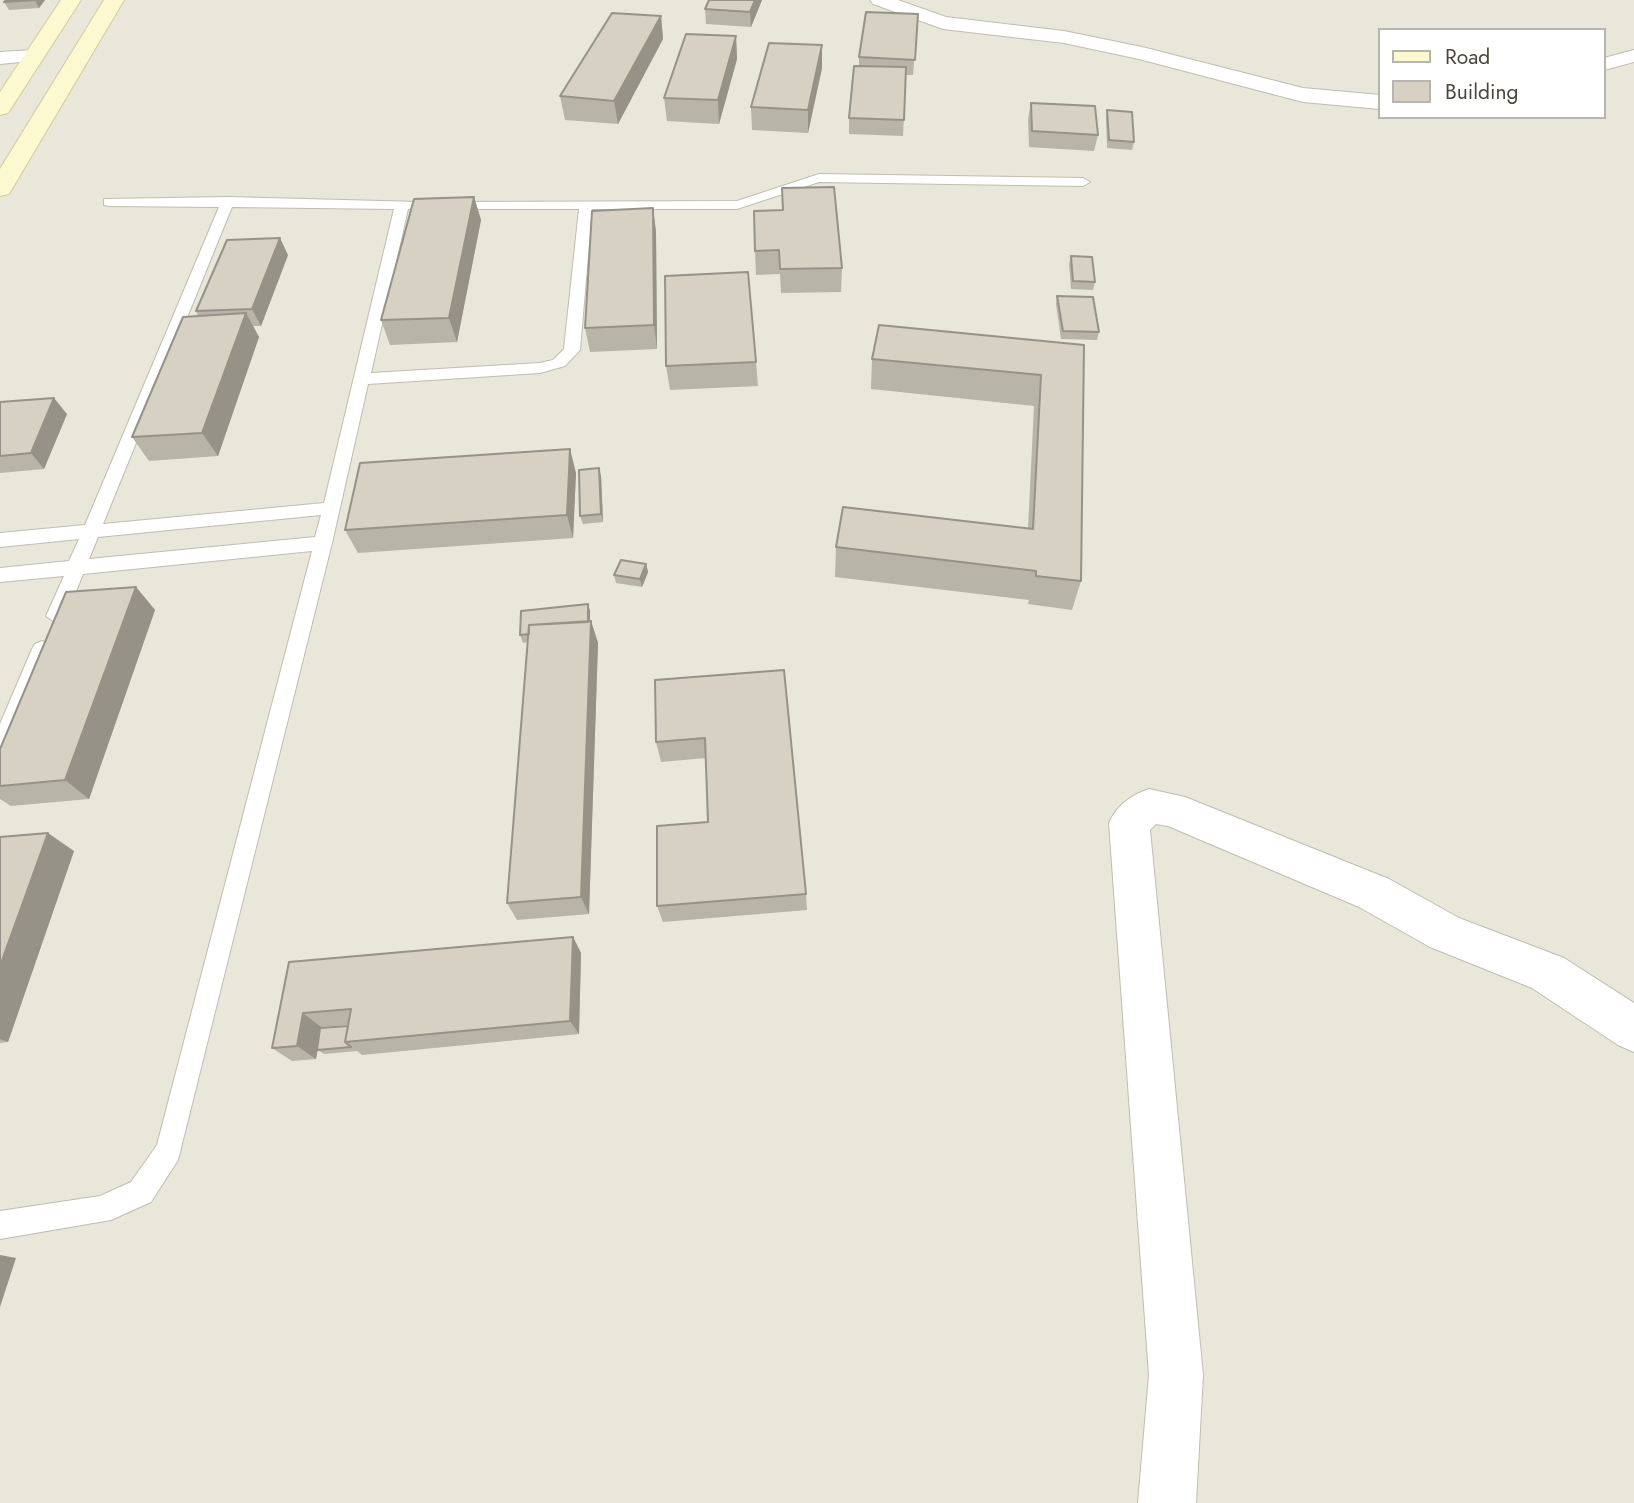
<!DOCTYPE html>
<style>
body{margin:0}
#map{position:relative;width:1634px;height:1503px;overflow:hidden;background:#f5f4ec;font-family:Jost,sans-serif}
canvas{display:block}
.legend{position:absolute;left:1378px;top:28px;width:228px;height:91px;box-sizing:border-box;background:#fff;border:2px solid #b7b5b0;margin:0;padding:9px 12px;list-style:none;font-size:21px;color:#4a463a}
.legend li{display:flex;align-items:center;gap:14px;height:35px}
.legend b{width:35px;border:2px solid #b7b5b0}
</style>
<div id="map">
<canvas width="1634" height="1503"></canvas>
<ul class="legend">
<li><b style="height:9px;background:#fcf8cf"></b>Road</li>
<li><b style="height:19px;background:#d6d1c2"></b>Building</li>
</ul>
</div>
<script>
const context = document.querySelector('canvas').getContext('2d');
context.lineJoin = 'round';
function paint(path, color) { context.fillStyle = color; context.fill(path, 'evenodd'); }
function stroke(path, color, width, dash) { context.strokeStyle = color; context.lineWidth = width; context.lineCap = dash ? 'butt' : 'round'; context.setLineDash(dash || []); context.stroke(path); }
paint(new Path2D(`
 M0 0H1634V1503H0ZM1380 30H1604V117H1380Z`), '#e9e6da');
const lane = new Path2D(`
 M819 174 1083 178 1090 182 1083 186 819 182 737 209H592L580 350 565 366 540 373 368 384 332 543 178 1160 151 1202 111 1220 0 1239V1211L100 1196 131 1182 157 1145 312 551 83 574 66 616 56 623 46 616 64 576 0 582V568L69 561 79 539 0 547V533L85 525 219 207 109 206 104 205V199L228 197 420 202V208L408 209 371 373 540 363 553 360 564 349 579 209H451L444 205 446 202 737 201ZM232 207 394 209 324 503 103 524ZM321 515 315 537 89 559 98 537Z
 M42 641 49 644 52 649 10 748 7 754 0 757V724L32 649 35 644Z`);
const street = new Path2D(`
 M870 0H898L946 17 1064 31 1142 47 1303 88 1380 95V109L1303 102 1139 59 1064 43 943 29 873 4Z
 M34 50 41 52 44 56 41 60 0 64V52Z
 M1634 50V62L1604 70V58Z
 M1149 789 1185 797 1389 879 1459 918 1564 958 1634 1003V1052L1618 1045 1532 988 1430 947 1359 907 1168 826 1156 824 1150 830 1203 1375 1196 1503H1138L1149 1375 1109 823C1117 805 1131 795 1149 789Z`);
const secondary = new Path2D(`
 M61 0H81L8 113 0 115V92Z
 M104 0H124L12 189 9 194 0 196V169Z`);
stroke(lane, '#c1bdaf', 2);
stroke(street, '#c1bdaf', 2);
stroke(secondary, '#d2cc9e', 2);
paint(lane, '#fff');
paint(street, '#fff');
paint(secondary, '#fcf8cf');
paint(new Path2D(`
 M6 0H45L39 8 9 10 4 2Z
 M709 0H762L751 27 706 24 705 9Z
 M918 14 913 75H906L903 136 849 134V118L859 66V57Z
 M661 16 663 39 618 124 565 120 560 96Z
 M736 36 737 59 719 124 667 121 664 98Z
 M822 45V68L808 133 752 130 751 107Z
 M1031 103 1098 135 1094 151 1029 147 1028 119Z
 M1107 110 1134 142 1132 150 1107 148 1106 118Z
 M474 197 481 220 457 342 390 345 381 320Z
 M653 208 656 232 657 349 590 352 585 328Z
 M783 210 842 268 841 292 781 293 780 274 756 275 755 251Z
 M288 255 261 326H253L259 337 218 456 149 461 132 437 198 316 196 311Z
 M1071 256 1095 282 1093 290 1071 289 1069 264Z
 M1057 296 1099 332 1097 340 1061 339 1056 304Z
 M1084 345 1081 581 1072 610 1028 604 1029 600 835 577 836 547 1028 528 1034 406 871 389 872 359Z
 M756 362 758 386 670 390 666 366Z
 M0 402 67 414 44 469 0 473Z
 M576 473 573 538 358 553 345 530Z
 M601 476 603 522 583 524 580 516Z
 M646 564 648 572 642 587 616 583 614 575Z
 M136 587 155 610 89 799 11 806 0 799V749Z
 M588 604 590 611V621H591L598 643 589 914 517 920 507 903 528 642 523 643 520 635Z
 M784 670 806 894 807 910 663 922 657 906 708 822 706 758 661 762 656 742Z
 M0 837 74 851 8 1042 0 1043Z
 M573 937 581 953 579 1034 362 1055 357 1051 324 1054 318 1050 316 1059 292 1061 272 1048 289 962ZM348 1025V1026L321 1028V1027Z`), '#b8b4a7');
paint(new Path2D(`
 M35 0H45L39 8Z
 M755 0H762L751 27 750 12Z
 M661 16 663 39 618 124 614 101Z
 M736 36 737 59 719 124 718 100Z
 M822 45V68L808 133V110Z
 M474 197 481 220 457 342 449 318Z
 M653 208 656 232 657 349 654 325Z
 M280 238 288 255 261 326 252 309Z
 M246 313 259 337 218 456 202 433Z
 M54 398 67 414 44 469 31 453Z
 M570 449 576 473 573 538 567 515Z
 M599 468 601 476 603 522 601 514Z
 M646 564 648 572 642 587 640 579Z
 M136 587 155 610 89 799 65 780Z
 M588 604 590 611V636L588 628Z
 M591 621 598 643 589 914 581 897Z
 M48 833 74 851 8 1042 0 1039V966Z
 M573 937 581 953 579 1034 570 1021Z
 M303 1013 321 1027 316 1059 297 1046Z
 M0 1255 16 1258 0 1307Z`), '#969288');
const building = new Path2D(`
 M6 0H35L4 2Z
 M709 0H755L750 12 705 9Z
 M866 12 918 14 915 60 859 57Z
 M612 13 661 16 614 101 560 96Z
 M686 34 736 36 718 100 664 98Z
 M769 43 822 45 808 110 751 107Z
 M854 66 906 67 904 120 849 118Z
 M1031 103 1095 106 1098 135 1032 131Z
 M1107 110 1132 112 1134 142 1109 140Z
 M834 187 842 268 780 269 779 250 755 251 754 211 783 210 782 188Z
 M474 197 449 318 381 320 414 199Z
 M653 208 654 325 585 328 592 211Z
 M280 238 252 309 196 311 227 240Z
 M1071 256 1092 257 1095 282 1073 281Z
 M748 272 756 362 666 366 665 276Z
 M1057 296 1093 297 1099 332 1063 331Z
 M246 313 202 433 132 437 183 317Z
 M879 325 1084 345 1081 581 1036 576V571L836 547 843 507 1033 529 1041 375 872 359Z
 M54 398 31 453 0 456V402Z
 M570 449 567 515 345 530 360 463Z
 M599 468 601 514 580 516 579 470Z
 M621 560 646 564 640 579 614 575Z
 M136 587 65 780 0 786V749L66 592Z
 M588 604V622L529 625V634L520 635 521 611Z
 M591 621 581 897 507 903 529 625Z
 M784 670 806 894 657 906V826L708 822 705 738 656 742 655 680Z
 M48 833 0 966V837Z
 M573 937 570 1021 345 1042 351 1009 303 1013 297 1046 272 1048 289 962Z
 M348 1026 345 1042 351 1047 317 1050 320 1028Z`);
paint(building, '#d6d1c2');
stroke(building, '#969288', 2);
</script>
